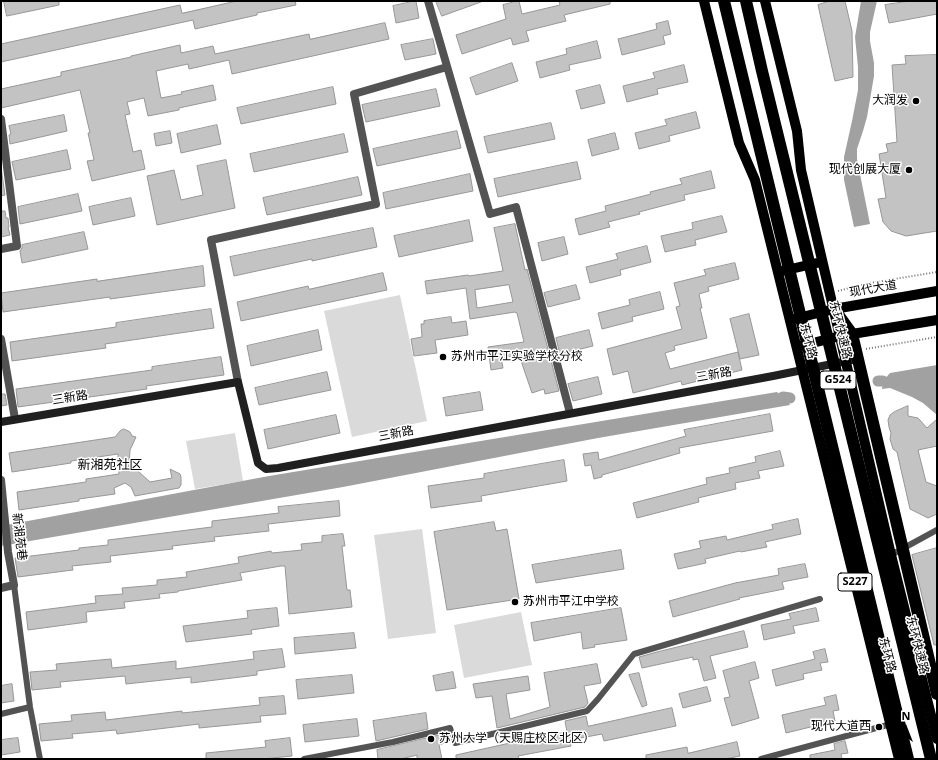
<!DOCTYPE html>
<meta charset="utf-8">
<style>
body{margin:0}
#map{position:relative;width:938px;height:760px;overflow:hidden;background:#fff;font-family:"Noto Sans",sans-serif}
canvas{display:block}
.frame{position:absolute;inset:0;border:2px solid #000;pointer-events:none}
.north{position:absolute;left:886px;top:708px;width:40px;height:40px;-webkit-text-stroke:3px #fff;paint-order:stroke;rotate:0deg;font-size:11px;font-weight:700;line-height:16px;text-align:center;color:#000}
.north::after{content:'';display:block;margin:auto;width:14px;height:18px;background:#000;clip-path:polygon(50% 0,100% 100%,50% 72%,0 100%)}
</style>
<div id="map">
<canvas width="938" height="760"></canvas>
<div class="frame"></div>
<div class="north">N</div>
</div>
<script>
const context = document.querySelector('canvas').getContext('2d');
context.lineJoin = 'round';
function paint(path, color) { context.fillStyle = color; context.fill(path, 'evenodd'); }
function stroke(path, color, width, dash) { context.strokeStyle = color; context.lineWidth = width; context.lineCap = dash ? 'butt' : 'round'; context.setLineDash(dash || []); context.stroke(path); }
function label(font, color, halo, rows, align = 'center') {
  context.font = font + ' "Noto Sans","Noto Sans SC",sans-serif'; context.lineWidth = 3; context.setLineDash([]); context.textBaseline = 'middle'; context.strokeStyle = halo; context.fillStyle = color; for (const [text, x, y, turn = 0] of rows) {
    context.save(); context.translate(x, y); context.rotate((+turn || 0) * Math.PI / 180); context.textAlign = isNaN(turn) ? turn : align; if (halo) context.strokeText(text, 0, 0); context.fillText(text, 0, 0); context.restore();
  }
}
paint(new Path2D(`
 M400 295 427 421 352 437 324 311Z
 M235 433 243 481 195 489 186 441Z
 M422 529 436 633 388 639 374 535Z
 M521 612 532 665 464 678 454 625Z`), '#dadada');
paint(new Path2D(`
 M861 1H877L870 32V41L874 63V76L867 117 863 131 857 149V159L870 224 854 227 844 180V157L852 121 858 90V67L855 37Z
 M937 365V415L923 403 912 397 890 388 882 389 883 381 890 373Z
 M777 392 788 401 790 405 598 438 343 487 1 546V526L269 476Z`), '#a1a1a1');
stroke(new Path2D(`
 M878 381H883
 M783 397 790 398`), '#a1a1a1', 11);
const building = new Path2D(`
 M4 1H59V5L7 16Z
 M237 1H295L296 5 257 13V15L195 29 193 20 1 62V44L180 5 182 13Z
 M416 1 419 18 396 23 393 6Z
 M436 1H480L481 2 442 16Z
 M519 1 522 14 560 5 559 1H610V4L564 15 566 21 526 31 529 41 513 45 511 38 462 54 456 35 506 19 503 5Z
 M830 1H845L852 31 853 77 835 81 818 5Z
 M910 1H937V14L889 23 885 5Z
 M668 21 671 34 663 36 665 44 622 55 618 39 657 29 656 24Z
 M385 23 389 39 232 74 229 60 189 69 188 64 156 71 161 98 182 94 181 92 213 85 216 100 179 108V110L148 116 144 98 127 102 130 114 125 115 133 152 141 150 145 169 92 181 87 161 94 160 88 133H90L80 90 1 108V89L61 76V72L131 57V56L180 45 181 53 213 46 215 54 309 34 310 39Z
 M433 39 436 54 405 60 401 45Z
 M597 41 601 58 569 65 570 70 540 78 536 62 567 54 566 49Z
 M937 55V231L906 236 891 231 883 222 878 199 886 198 879 154 888 152 886 144 897 142 892 65 906 64 905 56Z
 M512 63 518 81 476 95 470 78Z
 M684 65 688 82 657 89 658 94 627 102 623 86 655 78 653 73Z
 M600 85 605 103 581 109 576 91Z
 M333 87 336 104 241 124 237 108Z
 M436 89 440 106 366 122 362 105Z
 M696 112 700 128 669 136 670 141 639 149 635 133 667 125 665 120Z
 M64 115 67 131 10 144 9 135 11 134 9 126Z
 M551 123 555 139 488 153 484 137Z
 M217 125 221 144 181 153 177 134Z
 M170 131 172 143 156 146 154 134Z
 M457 131 461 148 377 166 373 149Z
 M615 133 619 149 592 156 588 140Z
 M344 134 348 152 254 172 250 154Z
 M67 150 71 169 16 180 12 162Z
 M226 160 235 208 157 225 147 176 174 170 181 200 203 195 197 166Z
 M577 162 581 179 498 197 494 179Z
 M1 167 5 195 1 196Z
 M711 171 715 188 684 195 685 200 639 212 640 214 608 222 610 227 579 235 575 219 606 211 605 206 651 194 650 192 682 184 680 179Z
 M470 174 473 191 386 209 383 193Z
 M358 177 362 195 267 215 263 198Z
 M78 194 82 211 20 224 18 207Z
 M131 198 135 216 93 225 89 207Z
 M1 211H5L6 218H8L9 227H8L10 235 1 237Z
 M722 216 727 232 695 240 696 245 665 252 661 236 693 229 692 223Z
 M469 220 473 241 399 257 394 236Z
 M515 224 525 270 527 269 559 391 545 394 544 389 532 393 519 355 501 358 503 368 491 370 488 347 524 342 517 313H516L515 312 470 319 466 288 427 294 425 281 468 275 469 276 503 271 494 228ZM509 285 513 302 477 308 475 290Z
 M373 228 377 247 312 261V259L234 276 230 257Z
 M84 232 88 249 22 263 20 251 22 248V245Z
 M564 237 568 254 542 261 538 243Z
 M647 246 651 262 620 270 621 275 590 283 586 267 618 259 616 254Z
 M735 263 739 279 708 287 709 291 699 294 702 308H700L707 338 674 346 675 350 665 353 670 369 738 352 742 370 682 385 681 381 633 393 628 371 613 375 607 349 682 329 676 307 680 306 674 283 706 275 704 270Z
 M203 266 205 286 110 299V297L3 312 1 293 97 279V281Z
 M383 273 387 290 241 321 237 302 308 286 309 289Z
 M576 285 580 299 548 307 544 293Z
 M660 292 664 309 632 317 633 321 602 329 598 313 630 305 629 300Z
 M211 309 214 328 105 344 106 348 12 361 10 342 116 327V323Z
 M749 314 759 355 740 359 730 319Z
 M451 317 452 323 466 321 468 335 435 340 437 353 414 356 411 339 422 337 421 324H424V321Z
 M318 330 322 350 251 366 247 346Z
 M589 330 593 346 560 354 556 338Z
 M221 357 224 375 146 386 147 389 18 407 16 389 152 370V367Z
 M327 372 331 390 259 405 255 388Z
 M598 377 602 394 573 401 568 384Z
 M480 392 483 410 446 416 443 398Z
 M1 394H5L7 405 1 406Z
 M908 406V416L918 418 927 428 937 419V446L918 450 926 482 937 486V514L928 518 910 509 897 452 893 449 890 439 891 433 889 427 888 420 890 415 894 412Z
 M770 414 773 431 679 448 680 453 602 475V477L594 479 591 465 585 466 583 454 598 452 599 460 686 436 684 430Z
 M336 415 340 433 268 449 264 430Z
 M124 429 130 432 132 436 136 437 130 450 129 467 138 471 150 482 172 478 170 469 180 474 181 477V485L179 488 135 496 131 487 125 483 114 488 115 494 79 499V501L19 510 17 492 86 482V479L119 474 118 454 71 461V463L12 472 9 453 115 437 120 431Z
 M780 451 784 466 758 471 760 478 735 483 736 489 698 498 699 502 637 518 633 503 707 484 706 478 730 473 729 468 756 462 755 457Z
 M564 460 567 481 481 496 482 501 431 508 428 486 484 478V474Z
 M339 501 340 516 268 524 269 531 214 537 215 541 172 546 173 549 110 556 111 562 72 566 73 570 18 577 15 558 79 550V548L108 545V540L212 527V521L279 513 278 507Z
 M798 519 801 534 765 542 767 547 741 552 740 551 705 559 706 563 678 569 674 554 701 548 699 541 726 536 727 540 773 529 772 525Z
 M494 522 496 531 507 529 519 599 447 610 434 532Z
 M343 534 345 546H342L347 590H350L352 607 289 614 285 566H281L240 573 242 580 178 591V592L159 594 160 598 124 602 125 608 86 612 87 622 28 630 26 612 96 603 95 596 123 594 122 588 157 585V580L187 577 186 572 239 563 238 557 271 551 272 553 302 550 301 544 322 542V536Z
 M937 548V645H934L912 555Z
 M621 550 624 569 536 583 532 565Z
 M805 564 808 577 782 582 784 589 739 598 740 599 673 617 669 601 735 583 779 575 778 569Z
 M277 608 279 626 251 630 252 634 186 642 183 626 248 618 247 611Z
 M621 608 627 640 594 645 595 647 583 649 581 632 534 641 531 623Z
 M816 608 819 621 793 626 795 633 764 640 761 625 791 619 789 614Z
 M744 631 748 647 710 656 716 678 704 681 698 659 693 660V657L642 668 639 657 657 652Z
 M354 633 356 648 295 654 294 638Z
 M282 649 285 667 257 671V675L191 683V677L126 684 125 676 60 682 61 687 32 690 30 672 57 670 56 664 111 659 112 668 176 661V669L254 659 253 652Z
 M825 649 828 662 820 663 822 670 803 674 804 679 776 686 772 670 815 659 813 652Z
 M755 662 759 678 749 681 759 718 732 726 724 698 730 697 723 671Z
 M597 664 601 683 584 686 588 703 585 707 497 728 492 696 476 698 473 684 528 676 530 690 506 694 510 719 550 707 544 673Z
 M453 672 456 688 436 691 433 676Z
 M639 673 647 705 642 707 629 675Z
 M352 675 354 693 298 699 296 680Z
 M12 684 14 701 1 703V686Z
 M707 687 711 701 683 708 679 694Z
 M836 695 839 710 833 711 835 721 786 733 782 715 826 705 824 698Z
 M284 696 286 714 260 716 261 722 199 728V724L117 734 116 730 72 734 73 738 41 741 40 733 39 724 72 721 71 715 105 712 106 720 182 711V713L260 705 259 698Z
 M672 708 676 726 604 741 602 734 570 740 571 746 518 756 519 759H456V755L528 739 567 732 565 721 586 716 588 726Z
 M426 713 428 729 376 741 373 721Z
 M357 719 359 736 305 742 303 725Z
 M445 734 448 742 439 745 442 759H417V755L401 759H378L377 750Z
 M18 738 20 752 1 755V740Z
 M290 738 292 756 262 759H206V753L266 747 265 741Z
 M845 741 848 753 841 754 842 759H810V755L835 750 834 744Z
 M737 742 740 756 725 759H646V755L687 747 688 753Z`);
paint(building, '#c3c3c3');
stroke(building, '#979797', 1);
stroke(new Path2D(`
 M838 291 870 283 937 272
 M866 349 937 337`), '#757575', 2, [1, 2]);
stroke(new Path2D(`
 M891 555 937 530
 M14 585 30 707 40 759
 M1 714 30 707
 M304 759 393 742 450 728 455 743 587 711 598 699 634 654 820 599
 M761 759 891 724`), '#535353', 6);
stroke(new Path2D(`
 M428 1 490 214 516 207 570 413
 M1 119 17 246 1 249
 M1 339 15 419
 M238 382 211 240 376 204 354 94 447 67
 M1 480 8 552 14 585 1 588`), '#535353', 8);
stroke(new Path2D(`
 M1 422 238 382 258 463 266 469 278 468 773 376 852 360`), '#202020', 8);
stroke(new Path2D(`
 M704 1 739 143 755 180 899 759
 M765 1 797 131 801 170 891 555 937 739
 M782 271 817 263
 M794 319 834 309 937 291
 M801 346 840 336 937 320`), '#000', 10);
stroke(new Path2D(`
 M724 1 908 759
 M746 1 762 71 931 759
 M834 309 852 334 937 694`), '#000', 12);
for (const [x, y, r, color] of [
 [916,101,4,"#000"],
 [909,170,4,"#000"],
 [443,357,4,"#000"],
 [515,602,4,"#000"],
 [879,727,4,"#000"],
 [431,739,4,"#000"]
]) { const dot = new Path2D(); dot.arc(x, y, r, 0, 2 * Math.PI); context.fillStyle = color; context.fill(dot); stroke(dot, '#fff', 1.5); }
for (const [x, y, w] of [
 [838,380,36],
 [855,582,34]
]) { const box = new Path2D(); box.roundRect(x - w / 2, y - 9, w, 18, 3); context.fillStyle = '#fff'; context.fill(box); stroke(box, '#000', 1); }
label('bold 11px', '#000', null, [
 ["G524",838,380],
 ["S227",855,582]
]);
label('12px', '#000', '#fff', [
 ["大润发",908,101],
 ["现代创展大厦",901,170],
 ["苏州市平江实验学校分校",451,357,"left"],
 ["苏州市平江中学校",523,602,"left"],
 ["现代大道西",871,727],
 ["苏州大学（天赐庄校区北区）",439,739,"left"]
], 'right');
label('12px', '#000', '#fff', [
 ["现代大道",873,289,-10],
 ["东环快速路",840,330,76],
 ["东环路",808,341,76],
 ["三新路",714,375,-10],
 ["三新路",70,398,-9],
 ["三新路",396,434,-11],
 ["新湘苑巷",19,537,83],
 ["东环快速路",917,645,76],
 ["东环路",887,655,76]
]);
label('13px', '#000', '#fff', [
 ["新湘苑社区",110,465]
]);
</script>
